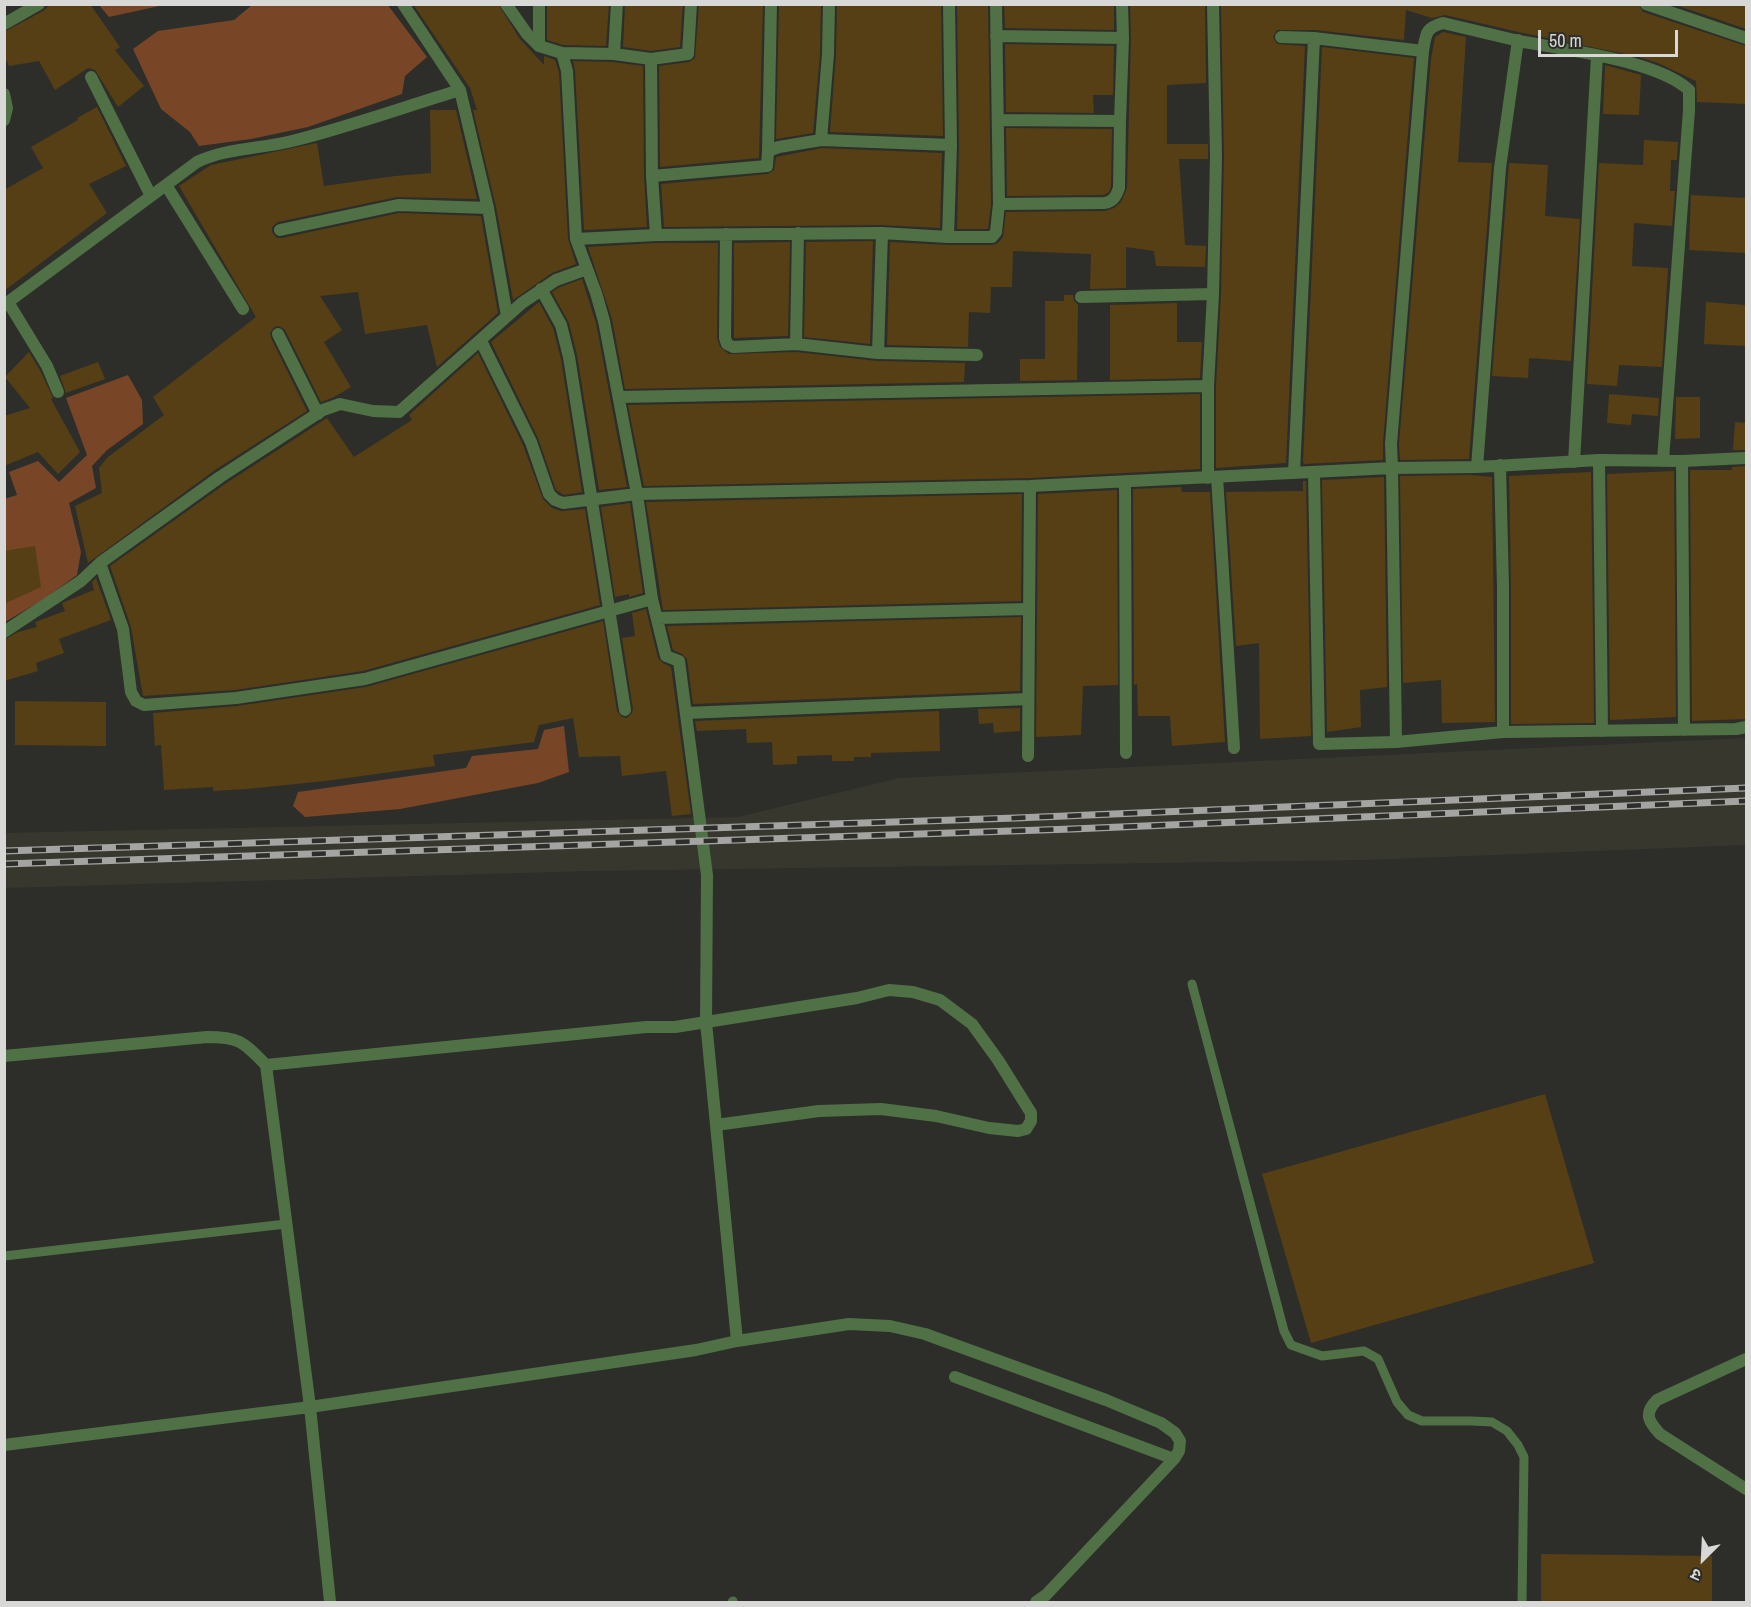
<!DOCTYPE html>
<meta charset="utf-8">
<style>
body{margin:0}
#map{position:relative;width:1751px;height:1607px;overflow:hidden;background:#2d2e2a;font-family:"Archivo Narrow","Noto Sans Devanagari",sans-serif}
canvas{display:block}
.frame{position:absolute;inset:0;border:6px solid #d8d8d6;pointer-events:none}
.north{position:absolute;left:1673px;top:1529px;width:60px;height:60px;-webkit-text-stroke:4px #2d2e2a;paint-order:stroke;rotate:204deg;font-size:16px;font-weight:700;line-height:24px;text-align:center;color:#d8d8d6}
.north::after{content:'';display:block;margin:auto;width:21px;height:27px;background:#d8d8d6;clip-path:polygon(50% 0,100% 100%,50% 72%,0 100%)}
.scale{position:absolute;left:1538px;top:30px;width:140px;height:27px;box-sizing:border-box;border:3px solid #d8d8d6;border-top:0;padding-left:8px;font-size:18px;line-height:21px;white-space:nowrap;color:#d8d8d6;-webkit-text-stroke:4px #2d2e2a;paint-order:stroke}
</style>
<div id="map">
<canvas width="1751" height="1607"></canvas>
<div class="frame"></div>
<div class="north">उ</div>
<div class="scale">50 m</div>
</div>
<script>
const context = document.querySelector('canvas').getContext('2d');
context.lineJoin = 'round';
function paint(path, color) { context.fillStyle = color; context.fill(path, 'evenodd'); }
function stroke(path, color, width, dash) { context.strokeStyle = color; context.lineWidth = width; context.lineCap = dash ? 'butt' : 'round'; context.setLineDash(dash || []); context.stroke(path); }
paint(new Path2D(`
 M1746 738V845L1366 860 589 871 5 888 4 833 738 817 899 778Z`), '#37372e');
paint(new Path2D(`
 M387 4 427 57 405 76 402 94 308 127 251 139 199 146 190 132 161 109 133 49 158 31 234 20 252 5Z
 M99 5H164L109 17Z
 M128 375 142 400 143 424 107 450 92 466 96 488 69 503 81 552 77 575 44 599 5 622 4 499 17 495 9 472 38 461 59 482 87 455 66 398Z
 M564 726 569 772 538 783 400 809 305 817 293 806 298 792 466 768 472 756 538 749 544 730Z`), '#784626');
paint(new Path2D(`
 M51 4H90L120 47 115 50 144 86 118 107 95 70 88 68 55 90 39 61 9 66 4 55V32L43 11Z
 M413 4H498L520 39 544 65V56L555 60 559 72 568 239 576 264 552 273 513 300 496 207 473 110H477L470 88Z
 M547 4H609L606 46 563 45 547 40Z
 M625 4H683L680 47 651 51 623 47Z
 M699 4H763L759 158 660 167 659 66 689 62 695 58Z
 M779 4H821L820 54 813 133 776 139Z
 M837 4H941L943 136 830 132 836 54Z
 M957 4H988L991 204 988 229H957L959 145Z
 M1004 4H1114V30L1005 28Z
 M1130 4 1205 5 1206 83 1167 85V144H1208V159H1179L1185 245 1206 246 1205 267 1156 266 1154 251 1126 247V288L1090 289 1091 254 1013 251 1012 287H991L990 313 969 312 968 347 887 345 890 242 948 245H993L998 243 1003 237 1006 212 1105 211 1114 208 1121 202 1127 188 1131 38Z
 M1221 4H1638L1643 12 1746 46V104L1697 102 1696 81 1658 63 1635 56 1523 33 1445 15 1432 18 1406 10 1404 40 1315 30H1277L1273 37 1277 44 1305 46 1286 463 1216 468V386L1221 294 1224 156Z
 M1673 4H1746V29Z
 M1443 32 1466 37 1458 162 1492 163 1469 459 1400 460 1399 444 1431 59 1435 37Z
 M1005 44 1114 46 1113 95H1093L1094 113 1006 112Z
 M1322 47 1414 58 1383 443V460L1304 464 1303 462Z
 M573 61 613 62 643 66 644 176 647 227 584 230 575 71Z
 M1605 65 1641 75 1639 115 1603 114Z
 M97 107 126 166 89 184 107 213 4 291V190L43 168 31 147 78 120 77 118Z
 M430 110H456L477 199 397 197 278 222 272 227V232L277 238H282L399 213 481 216 498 313 437 367 427 325 365 334 358 292 320 296 342 330 324 342 351 387 334 397 321 402 285 330 279 326 274 327 270 333 271 338 307 411 215 470 88 563 75 506 102 493 99 468 108 457 164 415 153 397 256 317 179 186 211 165 317 143 324 186 395 176 431 173Z
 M1006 128 1112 129 1111 186 1109 192 1104 195 1007 196Z
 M1644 140 1678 142 1677 160H1671L1670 191H1675L1672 226 1634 223 1632 266 1668 268 1662 367 1619 365 1617 386 1587 384 1599 163 1643 165Z
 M822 148 942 153 940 228 882 225 664 227 661 184 768 174 774 170 776 157Z
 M1509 163 1548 165 1545 216 1580 219 1571 361 1529 358 1528 378 1492 376Z
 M1691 195 1746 198V253L1689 250Z
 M873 241 870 344 804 337 806 242Z
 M790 242 788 336 734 338V243Z
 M656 243H718L717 338 720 347 729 354 796 352 877 361 965 363 964 382 625 389 612 319 588 247Z
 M582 279 596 323 627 487 599 490 577 355 569 323 552 292 560 287Z
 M1064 295H1073L1074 301 1078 305 1077 380 1020 381V359H1045V301H1064Z
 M539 302 553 328 561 359 582 492 564 495 556 490 538 438 491 342Z
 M1706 302 1746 305V346L1704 344Z
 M1177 303V342H1202L1200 378 1110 380V305Z
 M29 352 40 370 53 398 51 399 80 452 58 474 38 452 4 466V416L30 408 5 377Z
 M478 353 523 445 543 499 552 508 561 511 585 509 600 605 363 671 235 690 143 696 131 627 110 566 225 484 327 418 354 457 412 420 409 415Z
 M98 362 105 379 66 393 60 376Z
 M1200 394V469L1030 478 644 486 628 405Z
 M1609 394 1659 398 1658 416 1632 414 1631 425 1607 423Z
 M1676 397H1700V438L1675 439Z
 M1735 422 1746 423V450H1733Z
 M1746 466 1745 719 1692 721 1690 470H1732V467Z
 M1674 471 1676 717 1610 720 1607 474Z
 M1591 472 1594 723 1511 724V587L1509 476Z
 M1471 475 1492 477 1495 722 1442 723 1441 680 1403 683 1400 476Z
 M1384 477 1387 687 1360 690 1361 727 1327 732 1322 480Z
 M1303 481H1306L1311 736 1260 739 1259 643 1236 646 1226 492 1303 491Z
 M1181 487 1182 492H1210L1225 742 1172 746 1170 716H1138L1137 684 1134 685 1133 489Z
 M1117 490 1118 685 1083 686 1081 735 1036 737 1038 494Z
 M1022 494 1021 601 663 610 646 502Z
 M630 503 643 593 629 597V594L615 597 601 507Z
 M35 546 41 587 4 604V551Z
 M96 578 111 620 59 639 64 653 36 663 38 671 4 681V640L18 632 37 627 35 622 65 611 62 603 94 590 92 582Z
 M646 609 658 658 663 663 671 667 691 814 672 816 666 771 622 776 620 756 579 757 573 718 539 725 534 742 433 755 435 766 325 781 247 789 213 791V787L164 790 161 745 155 746 153 713 237 706 366 687 603 621 617 711 622 717 627 718 632 713 633 709 622 638 635 636 632 613Z
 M1021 617 1020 691 693 704 687 659 682 654 673 650 667 626Z
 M15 701 106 702V746L15 745Z
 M1020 708V731L994 733 993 723 979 724 978 709Z
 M939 711 940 751 871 753V757H854V761H832V755L797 756V764L773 765 772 742 747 743 746 729 697 731 695 721Z
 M1545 1094 1594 1263 1311 1343 1262 1174Z
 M1541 1554 1712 1556V1602H1541Z`), '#563f14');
stroke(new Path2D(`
 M1192 984 1284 1331 1291 1345 1322 1356 1364 1351 1378 1359 1397 1402 1408 1415 1422 1421H1472L1492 1422 1507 1431 1518 1445 1524 1457 1522 1602
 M4 1256 286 1224
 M732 1602 733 1601`), '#507146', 9);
stroke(new Path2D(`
 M506 4 527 34 539 46 562 53 567 71 576 239
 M691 4 688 54 651 59 652 176 656 235 882 233 948 237 951 145 949 4
 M829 4 828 54 821 140 951 145
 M996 4 999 204
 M1213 4 1216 156 1213 294
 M1646 4 1746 38
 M4 24 39 4
 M996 36 1123 38
 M1281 37 1314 38
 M539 46V4
 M562 53 614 54 651 59
 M614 54 617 4
 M91 77 151 196
 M4 94 7 108 4 120
 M1120 121 1123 38 1122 4
 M768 151 771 4
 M652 176 767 166 768 151 779 147 821 140
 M166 185 243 309
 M488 208 507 316
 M280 230 398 205 488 208 460 90 403 4
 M726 234 725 338 727 344 733 347 796 344 878 353 977 355
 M948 237H992L996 232 999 204 1105 203C1114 201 1116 196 1119 188L1120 121 998 120
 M541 289 561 325 569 357 625 710
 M1081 297 1213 294 1208 386
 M8 302 47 366 58 392
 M4 305 197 162C226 148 260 149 292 141 348 127 404 107 460 90
 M278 334 318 414
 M481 341 531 442 549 494 555 500 563 503 637 494 604 321 596 293 576 239 656 235
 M796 344 798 233
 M878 353 882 233
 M619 397 1208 386V478
 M1599 460 1602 731
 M1682 461 1684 730
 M1574 462 1597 56
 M1500 465 1503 587V732
 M1477 467 1500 168 1518 40
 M1294 473 1314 38 1423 51
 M1314 473 1319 744 1396 742 1503 732 1736 729 1746 727
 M1217 477 1234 748
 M1125 481 1126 753
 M100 563 123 629 131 692 136 701 144 705 236 698 365 679 652 599
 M657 618 1028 609
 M4 632 81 581 100 563 220 477 323 410 340 404 373 411 399 412 522 303 556 280 587 269
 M686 713 1028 699
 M1396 742 1392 468 1477 467 1599 460 1682 461 1746 458
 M1028 756 1030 486
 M4 1056 207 1037C240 1037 243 1042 266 1065L646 1027H675L857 998 889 990 913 992 940 1000 972 1024 998 1060 1031 1113V1121L1026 1129 1018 1131 989 1128 936 1116 881 1109 819 1111 716 1125
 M266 1065 310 1407 330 1602
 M737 1341 849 1324 890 1326 925 1334 1106 1400 1161 1423 1175 1433 1180 1441 1179 1451 1174 1459 1046 1595 1036 1602
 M1746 1359 1657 1400C1643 1414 1649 1422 1660 1434L1746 1489
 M955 1377 1174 1459
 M4 1445 310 1407 696 1350 737 1341 706 1022 707 875 679 661 666 656 652 599 637 494 1030 486 1392 468 1391 444 1423 51C1426 34 1425 28 1443 23 1469 29 1494 35 1519 41 1565 50 1656 60 1689 90V110L1663 460`), '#507146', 12);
const rail = new Path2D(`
 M4 851 1016 818 1746 788
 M4 864 1072 829 1746 801`);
stroke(rail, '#a4a5a2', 7);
stroke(rail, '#2d2e2a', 4.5, [14]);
</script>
